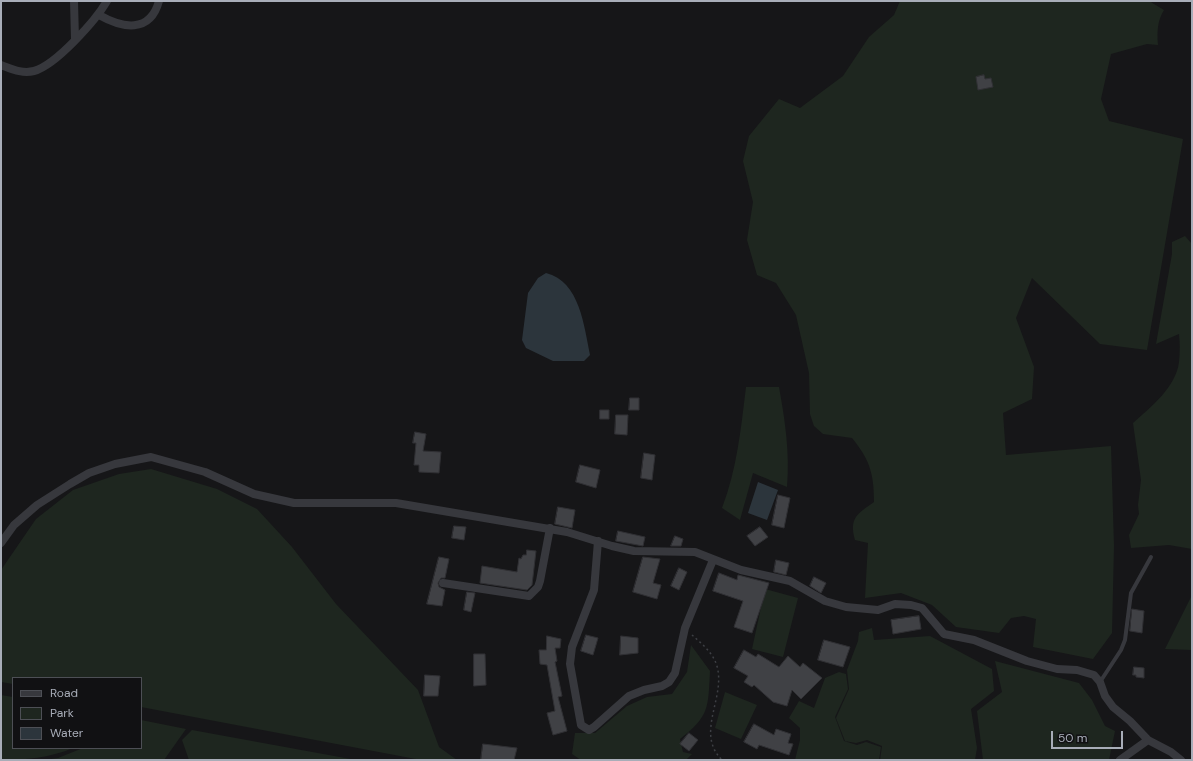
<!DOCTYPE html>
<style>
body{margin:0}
#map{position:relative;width:1193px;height:761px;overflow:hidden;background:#161618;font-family:"DM Sans",sans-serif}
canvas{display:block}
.frame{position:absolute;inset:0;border:2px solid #a8adb8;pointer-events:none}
.legend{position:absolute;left:12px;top:677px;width:130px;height:72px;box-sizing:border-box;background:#111113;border:1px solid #4d4f55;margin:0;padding:5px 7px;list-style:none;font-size:12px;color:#a8adb8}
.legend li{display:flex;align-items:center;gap:8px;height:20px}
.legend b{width:20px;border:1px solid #4d4f55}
.scale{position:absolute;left:1051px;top:731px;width:72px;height:18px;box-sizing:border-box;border:2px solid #a8adb8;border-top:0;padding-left:5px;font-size:12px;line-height:14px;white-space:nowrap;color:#a8adb8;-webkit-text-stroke:3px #111113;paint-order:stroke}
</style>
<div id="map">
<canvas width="1193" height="761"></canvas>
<div class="frame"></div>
<ul class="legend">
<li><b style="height:5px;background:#37383d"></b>Road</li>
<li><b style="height:11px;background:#1e261f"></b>Park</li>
<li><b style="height:11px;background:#2c353c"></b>Water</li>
</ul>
<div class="scale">50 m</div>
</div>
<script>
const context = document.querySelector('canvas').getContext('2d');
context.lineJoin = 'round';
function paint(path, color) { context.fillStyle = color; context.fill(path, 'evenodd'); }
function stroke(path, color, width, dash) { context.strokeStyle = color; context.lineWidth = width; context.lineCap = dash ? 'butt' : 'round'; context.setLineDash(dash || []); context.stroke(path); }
paint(new Path2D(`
 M900 1H1149L1164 10C1157 21 1157 33 1158 45L1147 44 1111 54 1101 99 1109 121 1183 139 1147 350 1100 344 1032 278 1016 318 1034 367 1032 399 1003 413 1006 455 1111 446 1114 546 1112 633 1093 659 1033 647 1036 619 1024 616 1011 618 999 633 956 627 932 605 901 593 865 598 868 543 855 540C849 518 857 514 874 502 874 474 870 460 852 438L823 434 814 426 810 414 809 373 796 315 776 283 757 275 747 240 753 202 743 161 749 136 779 99 800 108 843 76 869 37 894 15Z
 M1185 236 1192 244V549L1169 545 1131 548 1129 535 1139 514 1138 505 1141 480 1133 423C1151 407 1176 387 1179 362 1180 352 1180 343 1179 334L1156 344 1172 254V242Z
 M746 387H779C785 420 790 453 787 487L753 473 740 520 722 508C737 469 741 428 746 387Z
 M151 469 217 489 257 509 292 547 336 604 418 690 439 747 457 760H421L141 707V678H13V684L1 682V570L36 519 73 490 119 474Z
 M765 589 798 598 783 657 752 649Z
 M1192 595V650L1165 649Z
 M872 628 874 640 930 636 992 669 994 691 971 709 977 748 975 760H880L882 746 867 740 856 743 845 741 836 718 849 689 847 670 858 641 859 632Z
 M691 645 710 671C708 707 710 716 680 739L683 752 692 754 686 760H581L572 754 575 733H595L627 706 647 697 672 694 687 672Z
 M995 661 1079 683 1092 700 1105 726 1115 731 1109 760H983L977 711 1002 692Z
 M839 672 846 674 848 689 835 717 844 741 857 745 866 742 881 747 879 760H795L800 740V728L789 718 799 701 814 708 825 678Z
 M725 692 757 705 741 739 715 728Z
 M1 695 13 697V748H73C49 758 26 760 1 760Z
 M141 720 186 729 164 760H44L58 758 83 748H141Z
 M192 730 356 760H189L182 740Z`), '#1e261f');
paint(new Path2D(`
 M546 273C580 281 584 327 590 355L584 361H553L526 348 522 340 528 293 538 278Z
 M758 482 778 490 767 520 748 513Z`), '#2c353c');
const building = new Path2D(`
 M984 75 985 79 991 78 993 87 978 90 976 77Z
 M630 398H639V410H629Z
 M600 410H609V419H600Z
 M616 415H628L627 435 615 434Z
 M415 432 426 434 423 451 441 452 439 473 419 472V465H414L416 443H413Z
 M644 453 655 455 652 480 641 478Z
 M580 465 600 470 596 488 576 482Z
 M778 495 790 498 784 528 772 525Z
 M558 507 575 510 572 528 555 524Z
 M454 526 466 527 464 540 452 538Z
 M760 527 768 537 755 546 747 536Z
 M618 531 645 537 643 546 616 541Z
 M675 536 683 539 681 546H671Z
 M527 550 536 551 532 585 527 590 480 583 482 566 517 572 519 558 521 559 523 555H526Z
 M439 557 449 559 445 578H441L438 583 439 587 445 590 442 606 427 604Z
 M643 557 660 559 653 583 661 585 657 599 633 592Z
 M776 560 789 563 786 575 774 572Z
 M679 568 687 572 679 590 671 586Z
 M719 573 737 580 738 575 769 583 752 633 734 627 743 601 713 591Z
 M814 577 826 583 821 593 810 586Z
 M467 592 475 593 471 612 464 610Z
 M1132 609 1144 611 1142 633 1130 631Z
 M919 616 921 629 893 634 891 620Z
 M586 635 598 638 593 655 581 651Z
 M547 636 561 639 560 648H555L557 661 555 662 562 696 558 697 567 731 553 735 547 713 555 711 547 665 540 664 539 650H546Z
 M621 636 638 638V653L620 655Z
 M824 640 850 647 843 667 818 660Z
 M744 650 756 657 758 654 779 667 788 656 800 667 803 663 822 678 801 699 792 690 787 706 773 702 754 685 752 687 744 682 748 676 734 668Z
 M474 654H485L486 685 474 686Z
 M1134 667 1144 668V678L1136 677V675H1133Z
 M425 675 440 676 438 696H424Z
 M754 724 774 735 776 729 791 734 788 743 793 744 789 755 759 745 757 749 744 742Z
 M689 733 698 740 689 751 680 744Z
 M483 744 517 748 514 760H481Z`);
paint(building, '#404145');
stroke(building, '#303034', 1);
stroke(new Path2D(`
 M692 635C701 643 711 651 716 663 728 696 694 732 722 760`), '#3d3f44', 1.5, [2, 3]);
stroke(new Path2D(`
 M1100 682 1121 650 1125 640 1131 593 1151 557`), '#37383d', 4);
stroke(new Path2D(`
 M74 1 75 39
 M99 15C122 28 150 34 159 1
 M1 65C12 69 22 74 34 71 56 65 96 20 107 1
 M598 541 594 590 572 647 570 664 581 725 589 730 594 727 629 696 644 690 662 686 669 682 675 673 685 628 713 560
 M1 543 14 525 37 505 70 484 89 473 115 464 151 457 205 472 254 494 294 503H396L567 532 612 546 634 551 695 552 741 570 790 581 825 601 846 607 878 610 895 604 911 605 922 608 944 634 974 640 1027 661 1057 669 1077 670 1094 675 1100 682 1105 696 1113 707 1130 721 1148 740 1171 752 1181 760
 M443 583 529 596 538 587 540 581 550 528
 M1120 760 1148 740`), '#37383d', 8);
</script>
